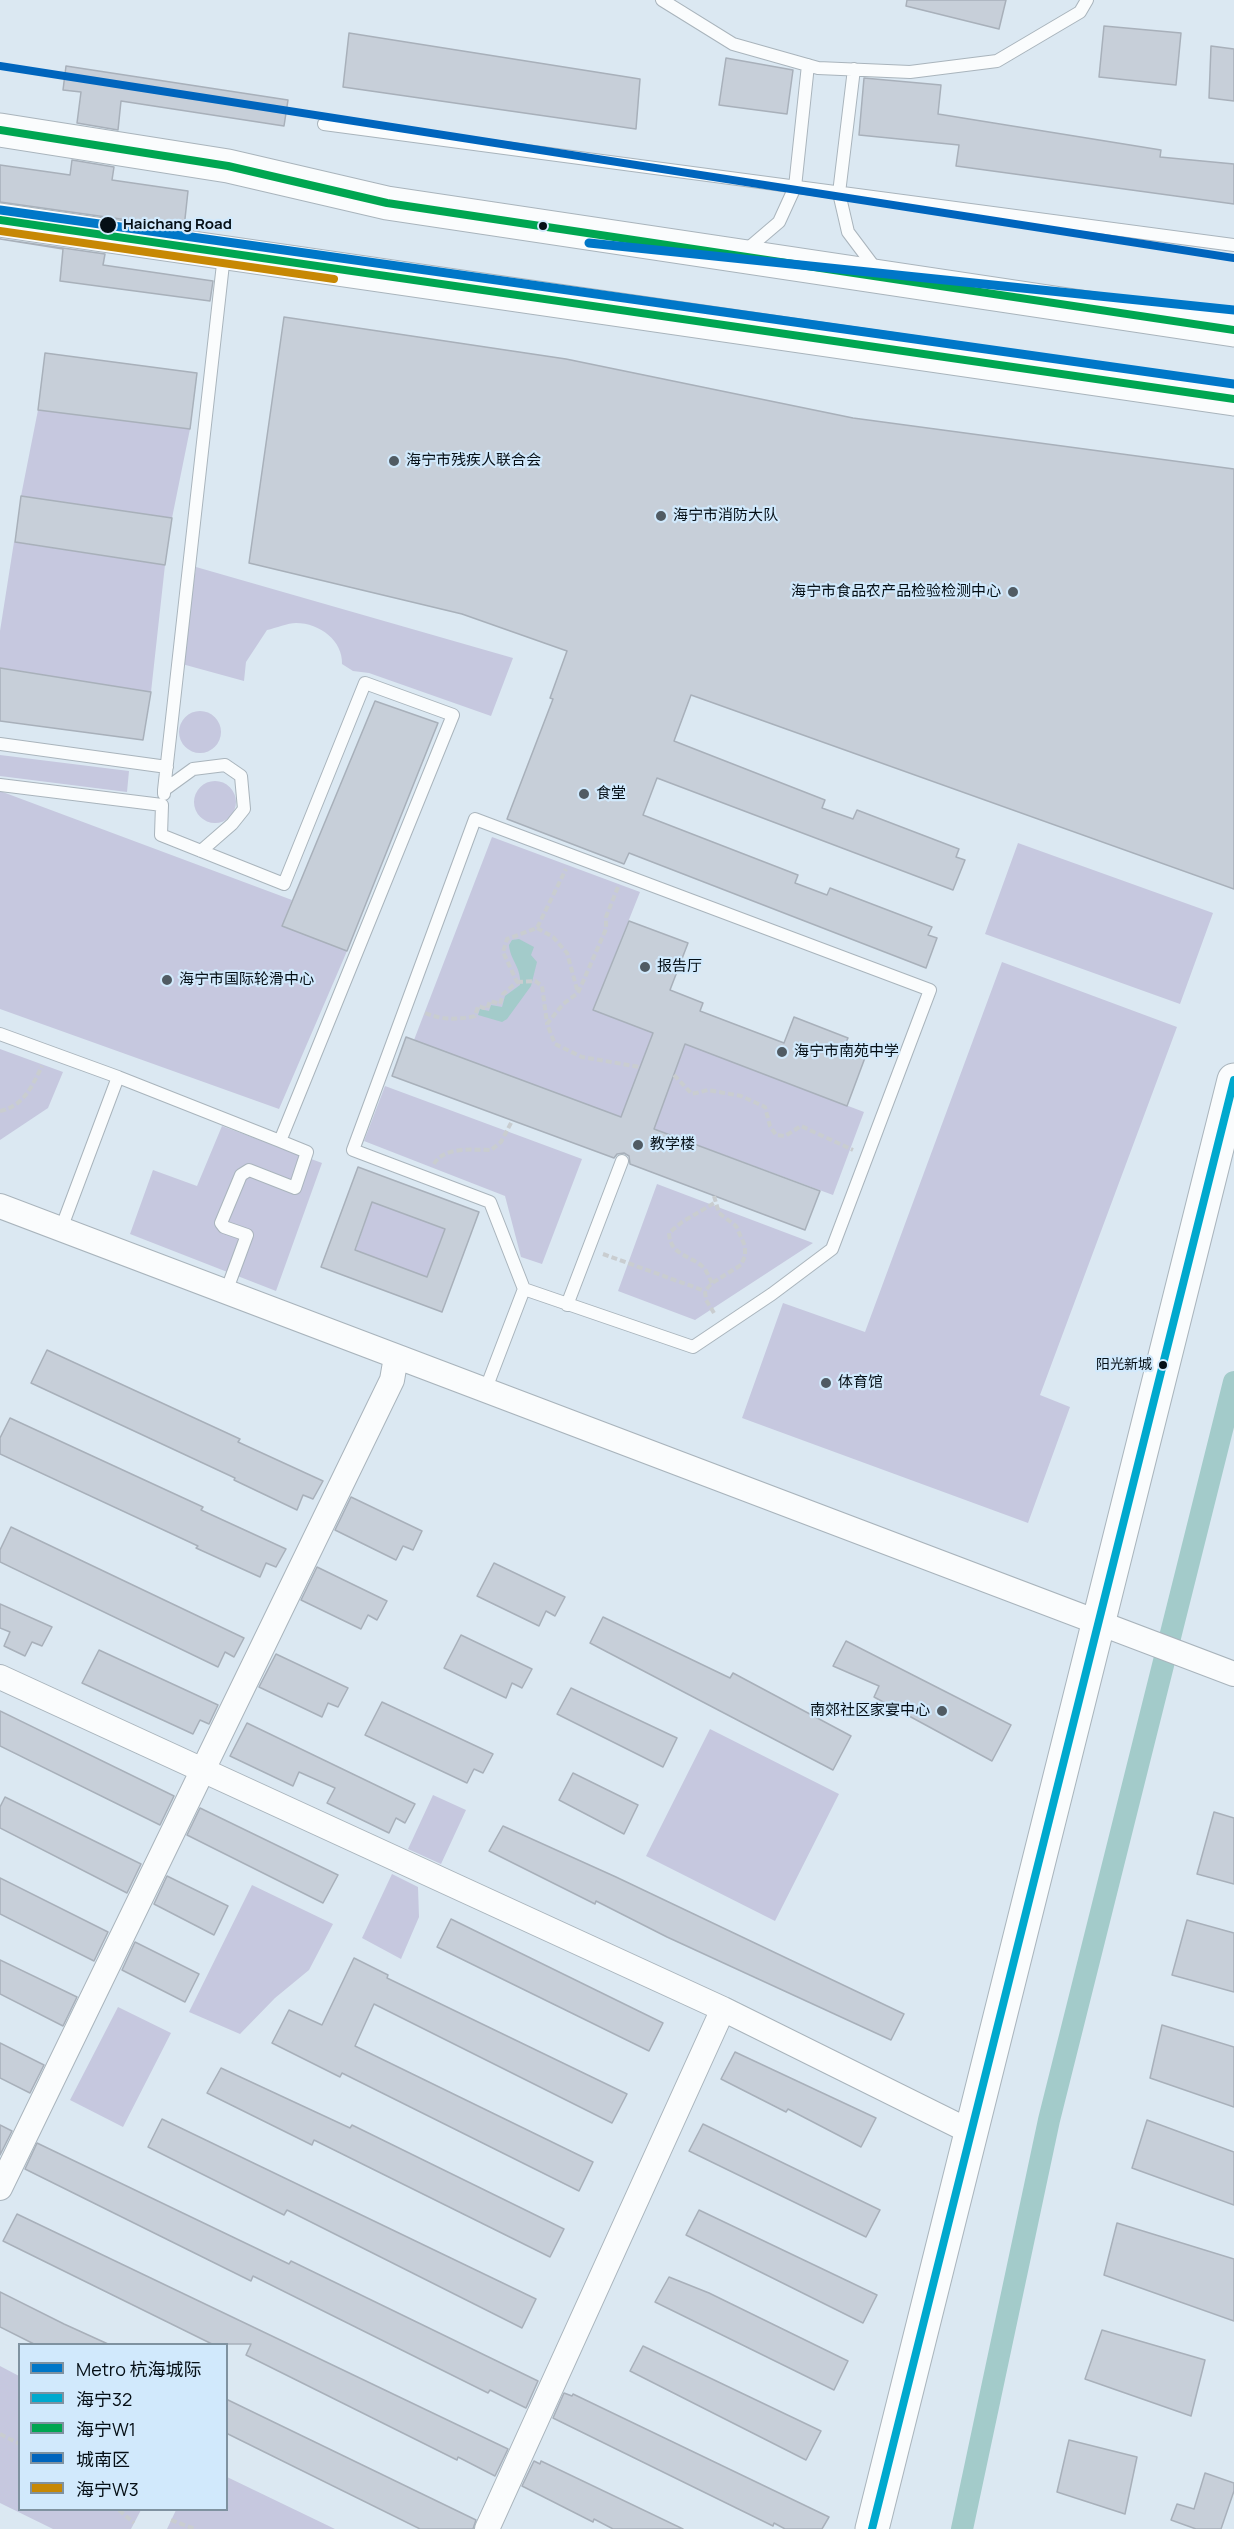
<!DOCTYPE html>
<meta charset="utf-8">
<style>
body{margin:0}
#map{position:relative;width:1234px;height:2529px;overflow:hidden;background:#dbe8f2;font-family:Manrope,"Noto Sans SC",sans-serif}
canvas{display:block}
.legend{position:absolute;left:18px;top:2343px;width:210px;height:168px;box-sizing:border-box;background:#d1e9fc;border:2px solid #7f92a0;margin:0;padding:8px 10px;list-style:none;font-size:18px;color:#050f16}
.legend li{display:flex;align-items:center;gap:12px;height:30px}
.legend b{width:30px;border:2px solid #7f92a0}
</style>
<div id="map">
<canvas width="1234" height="2529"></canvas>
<ul class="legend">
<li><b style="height:8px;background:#0077c8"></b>Metro 杭海城际</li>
<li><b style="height:8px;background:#00a9ce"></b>海宁32</li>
<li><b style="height:8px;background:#00a651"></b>海宁W1</li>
<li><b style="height:8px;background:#0065bd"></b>城南区</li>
<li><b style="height:8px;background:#c78804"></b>海宁W3</li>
</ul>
</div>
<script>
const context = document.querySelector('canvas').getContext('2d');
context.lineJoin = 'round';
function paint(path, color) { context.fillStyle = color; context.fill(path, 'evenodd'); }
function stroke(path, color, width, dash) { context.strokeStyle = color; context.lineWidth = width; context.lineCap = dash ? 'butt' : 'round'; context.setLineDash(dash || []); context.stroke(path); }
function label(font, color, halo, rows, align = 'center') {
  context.font = font + ' Manrope,"Noto Sans SC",sans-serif'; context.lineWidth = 4.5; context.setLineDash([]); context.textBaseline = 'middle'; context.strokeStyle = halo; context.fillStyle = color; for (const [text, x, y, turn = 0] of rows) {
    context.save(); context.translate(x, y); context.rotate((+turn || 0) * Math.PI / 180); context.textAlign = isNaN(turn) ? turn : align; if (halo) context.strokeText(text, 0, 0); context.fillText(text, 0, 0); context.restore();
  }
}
paint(new Path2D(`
 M38 410 190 429 172 518 21 496Z
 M14 542 165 565 151 692 0 668V631Z
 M196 567 513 658 491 716 369 673 353 671 342 664C343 641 320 623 296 623 288 623 276 628 267 630L246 662 244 681 182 664Z
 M179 732a21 21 0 1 1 42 0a21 21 0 1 1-42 0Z
 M0 755 129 771 127 792 0 776Z
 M194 802a21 21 0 1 1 42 0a21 21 0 1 1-42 0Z
 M0 791 292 900 282 926 347 951 279 1109 0 1009Z
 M492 837 640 892 593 1010 653 1033 621 1117 414 1040Z
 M1018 843 1213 913 1180 1004 985 934Z
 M1002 962 1177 1027 1040 1395 1070 1407 1028 1523 742 1418 783 1303 865 1332Z
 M685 1044 864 1112 833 1195 654 1129Z
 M0 1049 63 1072 48 1108 0 1140Z
 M385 1086 582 1159 542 1264 521 1257 505 1196 364 1141Z
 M222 1126 322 1163 276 1291 130 1234 153 1170 197 1186Z
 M657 1184 813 1243 695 1320 618 1291Z
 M372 1202 445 1228 427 1278 355 1252Z
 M710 1729 839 1794 775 1921 646 1856Z
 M433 1795 466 1810 441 1864 408 1849Z
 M392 1874 418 1887 419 1917 401 1959 362 1938Z
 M252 1885 333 1924 309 1970 275 1998 240 2034 189 2012Z
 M118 2007 171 2033 123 2127 70 2100Z
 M0 2366 19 2376 20 2510H141L131 2529H53L0 2503Z
 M227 2477 335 2529H167L176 2510H226Z`), '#c6c8df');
paint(new Path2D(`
 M519 939 534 947 531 955 537 962 531 986 507 1019 502 1022 478 1015 480 1009 489 1011 491 1005 502 1007 505 996 520 985C522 968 510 960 509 945L512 940Z`), '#a3cbca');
stroke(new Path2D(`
 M962 2529 1049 2120 1234 1382`), '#a3cbca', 22);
const building = new Path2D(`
 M907 0H1006L999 29 906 6Z
 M1104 26 1181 33 1176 85 1099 77Z
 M349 33 640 79 636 129 343 87Z
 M1211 46 1234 49V101L1209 98Z
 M726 58 793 70 787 114 719 105Z
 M66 66 288 100 284 126 121 101 118 130 77 123 81 92 63 90Z
 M864 78 941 85 938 114 1161 150 1160 157 1234 164V204L956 166 959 145 859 135Z
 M72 160 114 167 112 180 188 191 184 228 0 202V165L70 175Z
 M0 239 105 254 103 265 213 281 210 301 60 281 63 249Z
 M284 317 566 359 853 418 1234 469V889L691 695 674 741 825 800 822 808 853 819 857 810 959 849 956 857 965 860 953 890 657 778 643 815 798 875 795 883 827 895 830 888 932 927 928 935 937 938 926 968 629 853 624 864 507 819 553 699 550 698 567 651 462 614 249 563Z
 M45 353 197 373 190 429 38 410Z
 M21 496 172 518 165 565 15 542Z
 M0 668 151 692 143 740 0 721Z
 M375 701 438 723 347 951 282 926Z
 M629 921 688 943 670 990 703 1003 700 1011 784 1043 794 1017 848 1038 844 1047 866 1055 847 1106 685 1044 654 1129 820 1191 805 1230 630 1164 629 1156 624 1153 617 1154 614 1158 392 1076 406 1037 621 1117 653 1033 593 1010Z
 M358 1167 479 1212 442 1312 321 1267ZM372 1202 445 1229 427 1277 355 1250Z
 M47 1350 240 1439 238 1442 323 1481 313 1499 303 1495 297 1510 234 1480 235 1478 31 1383Z
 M10 1418 203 1507 201 1510 286 1549 276 1567 266 1563 260 1577 196 1548 198 1546 0 1454V1438Z
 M351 1497 422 1531 413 1550 403 1546 396 1560 335 1530Z
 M11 1527 244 1638 234 1657 225 1652 218 1667 0 1562V1550Z
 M494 1563 565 1597 555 1616 546 1611 539 1626 477 1596Z
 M317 1567 387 1601 377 1620 368 1615 361 1629 301 1600Z
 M0 1604 52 1627 42 1646 32 1642 25 1656 4 1646 10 1632 0 1628Z
 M603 1617 730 1678 733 1673 851 1736 833 1770 590 1643Z
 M461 1635 532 1669 522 1688 512 1683 506 1698 444 1668Z
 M846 1641 1011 1725 992 1761 874 1697 879 1686 833 1666Z
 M99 1650 218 1705 209 1724 200 1720 193 1734 82 1683Z
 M276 1654 348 1688 338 1707 328 1703 322 1717 259 1687Z
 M571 1688 677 1738 663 1767 557 1714Z
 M382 1702 493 1754 483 1773 474 1769 467 1783 365 1735Z
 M0 1711 174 1796 160 1825 0 1746Z
 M247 1723 415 1804 405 1823 396 1818 389 1833 327 1803 335 1788 299 1772 293 1786 230 1756Z
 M573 1773 638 1805 624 1834 559 1800Z
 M5 1797 141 1864 127 1893 0 1828V1807Z
 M200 1808 338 1875 323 1903 187 1835Z
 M1214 1812 1234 1818V1884L1197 1874Z
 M503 1826 616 1877 904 2014 891 2040 667 1937 596 1901 595 1904 489 1851Z
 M167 1876 228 1906 214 1935 154 1904Z
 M0 1878 108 1932 94 1961 0 1914Z
 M451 1919 663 2023 649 2051 437 1947Z
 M1187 1920 1234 1933V1992L1172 1975Z
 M135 1942 199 1974 185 2002 122 1970Z
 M354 1958 388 1975 387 1978 627 2094 612 2123 374 2004 355 2046 593 2162 579 2191 342 2073 340 2077 272 2043 289 2010 322 2025Z
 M0 1960 77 1997 63 2026 0 1994Z
 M1162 2025 1234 2047V2107L1150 2078Z
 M0 2043 44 2065 30 2093 0 2078Z
 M735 2052 876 2118 861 2147 788 2109 786 2112 721 2079Z
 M221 2068 350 2128 352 2125 564 2229 550 2257 314 2140 312 2145 207 2093Z
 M162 2119 536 2299 522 2328 287 2210 284 2215 148 2147Z
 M1147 2120 1234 2152V2205L1132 2168Z
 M703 2124 880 2210 866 2237 689 2151Z
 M0 2125 12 2131 0 2155Z
 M37 2143 289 2264 291 2261 538 2381 526 2408 490 2390 488 2393 253 2276 251 2281 25 2169Z
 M699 2210 877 2295 863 2323 686 2235Z
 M17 2214 508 2449 495 2476 458 2457 457 2460 246 2355 251 2344H212L3 2241Z
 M1117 2223 1234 2259V2321L1104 2275Z
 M669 2277 709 2293 848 2361 834 2390 655 2302Z
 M0 2292 64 2324 108 2344H34L0 2327Z
 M1102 2330 1205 2360 1191 2416 1085 2379Z
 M643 2346 821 2431 806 2460 630 2371Z
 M564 2393 572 2396 573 2394 829 2517 822 2529H785L774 2523 773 2526 553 2418Z
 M226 2399 476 2520 473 2529H420L226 2433Z
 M1069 2440 1137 2457 1125 2514 1057 2492Z
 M534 2461 540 2464 541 2461 683 2529H613L594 2519 593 2522 522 2486Z
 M1205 2473 1234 2483V2491L1221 2529H1196L1171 2520 1177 2504 1194 2509Z`);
paint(building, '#c7cfd9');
stroke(building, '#a8b0ba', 1.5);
const lane = new Path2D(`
 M662 0 733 44 818 68 910 72 997 61 1080 12 1087 0
 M854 69 839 193 848 232 878 272
 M324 124 1234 245
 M745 251 779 222 795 187 808 65
 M0 744 167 767
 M0 785 162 805 161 835 284 884 365 683 453 715 280 1141 307 1152 295 1188 249 1170 241 1175 221 1223 224 1227 247 1235 226 1292
 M164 790 224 255
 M164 794V790L193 769 225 765 241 776 244 809 232 824 201 851
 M0 1034 118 1077
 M61 1229 118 1077 280 1141
 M567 1305 622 1161
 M485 1391 524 1289 693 1347 772 1294 832 1249 930 990 475 819 353 1150 490 1202 524 1289`);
const street = new Path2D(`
 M0 1206 1234 1674
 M0 1677 723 2009 971 2132
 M0 2188 392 1380 396 1357
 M487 2529 723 2009`);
const secondary = new Path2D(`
 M872 2529 1234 1080`);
const primary = new Path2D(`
 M0 130 228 166 387 203 1234 330
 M0 220 1234 399`);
stroke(lane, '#a9b4bc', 14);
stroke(street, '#a9b4bc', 26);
stroke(secondary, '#a9b4bc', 35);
stroke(primary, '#a9b4bc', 35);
stroke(new Path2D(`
 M618 887 606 917V929L578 993 563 1004 547 1024 555 1044 582 1057 640 1067
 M537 928 553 937 567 953 578 993
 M517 982 535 981 542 986 547 1023
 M425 1013C443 1020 456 1020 475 1016L478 1006 487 1009 490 1001 500 1004 503 994 517 982 503 952 507 939 537 928 566 869
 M674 1075 692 1094 708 1090 741 1096 765 1107 770 1126 776 1135 785 1136 801 1126 853 1150
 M0 1111C24 1106 32 1086 42 1066
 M434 1164C444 1146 474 1150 491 1150L501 1142 512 1121
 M714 1196 719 1213 736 1226 745 1246V1256L741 1265 712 1283 705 1291 706 1300 714 1313
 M603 1254 705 1291
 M712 1283C709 1278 706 1269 702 1266 689 1255 670 1255 669 1233L682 1222 716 1202
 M0 2434 20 2444
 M119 2510 134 2523
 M171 2520 195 2529`), '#c9cdd0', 4, [6, 3]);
stroke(lane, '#fafcfd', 12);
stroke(street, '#fafcfd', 24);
stroke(secondary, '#fafcfd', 33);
stroke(primary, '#fafcfd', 33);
stroke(new Path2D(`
 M872 2529 1234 1080`), '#00a9ce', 8);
stroke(new Path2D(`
 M0 130 228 166 387 203 1234 330
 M0 220 1234 399`), '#00a651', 8);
stroke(new Path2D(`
 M0 66 1234 258`), '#0065bd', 8);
stroke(new Path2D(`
 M0 231 334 279`), '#c78804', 8);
stroke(new Path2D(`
 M0 210 1234 384
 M589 243 1234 310`), '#0077c8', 9);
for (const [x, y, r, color] of [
 [108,225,9,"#050f16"],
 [543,226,5,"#050f16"],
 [394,461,6,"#505b63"],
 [661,516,6,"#505b63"],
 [1013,592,6,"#505b63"],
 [584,794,6,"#505b63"],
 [645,967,6,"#505b63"],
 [167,980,6,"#505b63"],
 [782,1052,6,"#505b63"],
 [638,1145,6,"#505b63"],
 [1163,1365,5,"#050f16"],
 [826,1383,6,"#505b63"],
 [942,1711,6,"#505b63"]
]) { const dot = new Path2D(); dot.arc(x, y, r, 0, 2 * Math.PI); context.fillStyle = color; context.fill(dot); stroke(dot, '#d1e9fc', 2); }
label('14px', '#050f16', '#d1e9fc', [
 ["阳光新城",1152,1365]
], 'right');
label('bold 15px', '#050f16', '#d1e9fc', [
 ["Haichang Road",123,225]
], 'left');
label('15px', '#050f16', '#d1e9fc', [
 ["海宁市残疾人联合会",406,461],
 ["海宁市消防大队",673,516],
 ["海宁市食品农产品检验检测中心",1001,592,"right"],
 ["食堂",596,794],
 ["报告厅",657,967],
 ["海宁市国际轮滑中心",179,980],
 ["海宁市南苑中学",794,1052],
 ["教学楼",650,1145],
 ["体育馆",838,1383],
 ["南郊社区家宴中心",930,1711,"right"]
], 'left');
</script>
